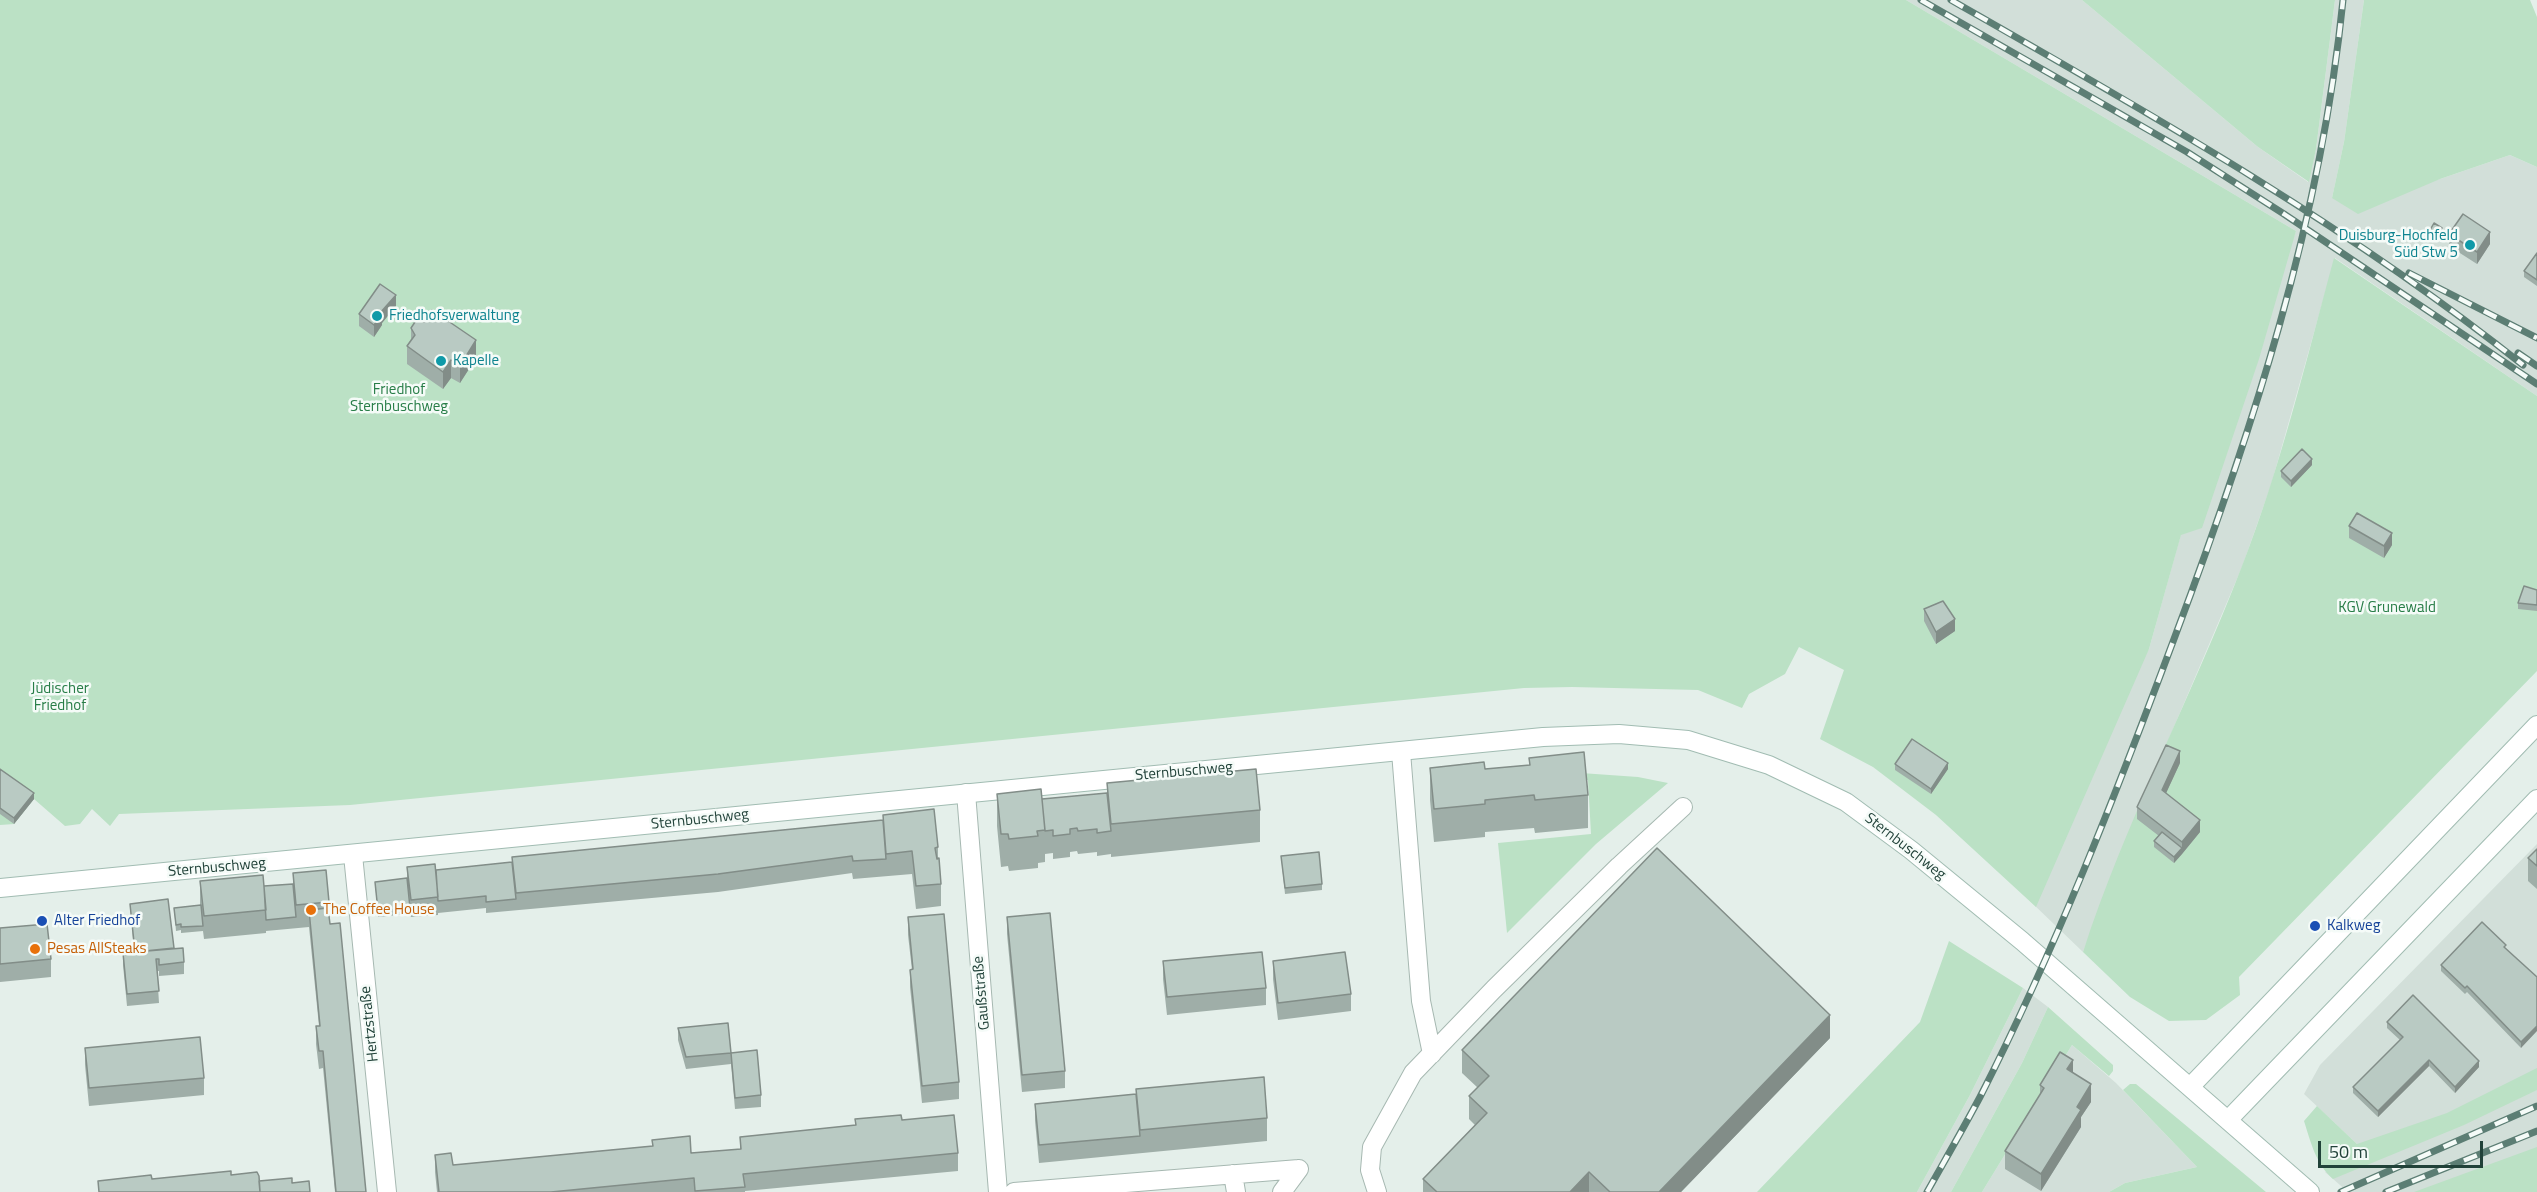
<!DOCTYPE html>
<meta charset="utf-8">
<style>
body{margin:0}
#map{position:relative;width:2537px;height:1192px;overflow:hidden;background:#e4efea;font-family:"Titillium Web",sans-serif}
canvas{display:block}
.scale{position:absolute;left:2318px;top:1141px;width:165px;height:27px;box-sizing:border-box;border:3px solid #214239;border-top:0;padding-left:8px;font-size:18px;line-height:21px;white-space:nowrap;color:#214239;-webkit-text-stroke:4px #f5fbf8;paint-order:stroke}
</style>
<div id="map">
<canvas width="2537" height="1192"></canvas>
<div class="scale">50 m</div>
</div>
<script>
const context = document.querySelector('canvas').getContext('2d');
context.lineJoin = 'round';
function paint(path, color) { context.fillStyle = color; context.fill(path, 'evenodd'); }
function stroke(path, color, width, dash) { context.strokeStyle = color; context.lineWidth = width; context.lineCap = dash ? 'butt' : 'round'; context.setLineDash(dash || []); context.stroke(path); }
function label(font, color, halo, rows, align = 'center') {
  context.font = font + ' "Titillium Web",sans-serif'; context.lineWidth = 5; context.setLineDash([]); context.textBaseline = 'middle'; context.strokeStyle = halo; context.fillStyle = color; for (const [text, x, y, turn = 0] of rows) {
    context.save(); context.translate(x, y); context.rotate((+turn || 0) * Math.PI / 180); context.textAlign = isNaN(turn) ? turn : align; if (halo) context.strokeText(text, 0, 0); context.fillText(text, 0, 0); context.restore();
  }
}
paint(new Path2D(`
 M1906 0H2082L2258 147 2308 182 2316 149 2335 0H2364L2344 142 2332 198 2440 179 2510 155 2537 167V396L2335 258 2271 485 2242 567 2136 816 2083 952 2005 877 2149 649 2181 534 2296 231Z
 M2537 844V1192H2348L2325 1172 2357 1144 2304 1094 2320 1065Z
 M2023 988 2048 1007 2022 1063 1951 1192H1917L1970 1095Z
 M2072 1045 2116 1083 2197 1167 2125 1183 2109 1192H1982Z`), '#d2dfd9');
paint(new Path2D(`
 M0 0H1906L2296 231 2259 359 2202 528 2181 535 2149 649 2036 907 1936 815 1873 767 1820 739 1844 670 1799 647 1785 674 1749 694 1742 708 1698 690 1572 687 1524 688 350 805 119 814 110 826 92 809 80 824 65 826 34 799 14 824 0 825Z
 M2082 0H2335L2316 149 2309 182 2258 147Z
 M2364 0H2530L2537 17V167L2510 155 2440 179 2358 214 2332 198 2344 142Z
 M2334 258 2537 396V671L2239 977 2240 995 2206 1020 2169 1021 2130 997 2083 952C2126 820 2192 696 2242 566 2281 466 2306 361 2334 258Z
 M1581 773 1638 777 1668 783 1596 844 1507 933 1498 843 1591 834 1588 780 1471 794Z
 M1949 941 2023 988 1970 1095 1917 1192H1757L1920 1022Z
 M2048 1007 2113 1065V1071L2109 1076 2072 1045 1982 1192H1951L2022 1063Z
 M2537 1068V1090L2464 1125 2333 1179C2316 1164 2311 1143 2304 1121L2317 1106 2357 1144 2447 1113Z
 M2130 1084H2136L2266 1192H2109L2125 1183 2197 1167 2123 1090Z
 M2537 1147V1192H2414Z`), '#bbe1c5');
const street = new Path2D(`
 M1401 752 1421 1001 1432 1054
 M966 793 998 1192
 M353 855 387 1192
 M1233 1174 1236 1192
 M1014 1192 1299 1169
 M1282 1192 1299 1169
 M1377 1192 1370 1170 1372 1147 1413 1073 1494 989 1619 866 1683 807`);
const secondary = new Path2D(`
 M0 888 1543 737 1619 734 1688 740 1769 765 1846 802 1911 850 2022 941 2310 1192
 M2190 1087 2537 725
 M2228 1120 2537 799`);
stroke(street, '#a6b8b1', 20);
stroke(secondary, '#a1bcb2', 20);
stroke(street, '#fff', 18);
stroke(secondary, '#fff', 18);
const rail = new Path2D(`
 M1921 0 2187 152 2284 214 2537 384
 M1951 0C2147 112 2346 224 2523 365
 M2409 273 2537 338
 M2518 353 2537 366
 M1927 1192C1945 1160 1963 1129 1980 1097 2055 950 2116 794 2174 639 2252 432 2321 221 2343 0
 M2341 1192 2537 1106
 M2386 1192 2537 1131`);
stroke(rail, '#5c7e74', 7);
stroke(rail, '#f5fbf8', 4.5, [14]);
paint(new Path2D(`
 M2430 230 2442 234 2438 241 2430 236Z
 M2449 234 2490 244 2477 264 2449 246Z
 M2537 253V286L2524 277V271Z
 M396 306 382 323V325L374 337 359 326V314Z
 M411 328 476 358 460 383 451 378 443 389 407 364V346L411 339Z
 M2312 465 2291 487 2281 477V471Z
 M2349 526 2392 545 2384 558 2349 538Z
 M2537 590V611L2518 609V603Z
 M1924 609 1955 631 1936 644 1924 621Z
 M1529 758 1588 795V828L1535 833 1534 828 1485 832V837L1434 842 1430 800V768L1485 769 1529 765Z
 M2180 763 2166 793 2200 832 2182 854 2174 863 2154 847V841L2159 836 2137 819V807Z
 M1895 764 1948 769 1931 794 1895 770Z
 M0 769 34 799 14 824 0 814Z
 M1107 783 1260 810V842L1111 857V854L1097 856V852L1078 854 1077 851 1070 852V857L1053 859V853L1045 854V862L1038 863V868L1009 871 1008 866 1001 867 997 826V794L1042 799 1107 793Z
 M883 815 938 847V859L941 884V906L916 909 912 874 853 879 852 873 718 892 486 913V908L438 913V911V915L411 917 410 914 378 917 375 882 407 878V867L436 870 512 862V857L883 820Z
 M2537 849V889L2528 881V858Z
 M1281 856 1322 884V890L1285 894Z
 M293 873 329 902V916L366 1192H335L323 1068 319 1069 316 1044V1026H319L309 927 266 931V933L204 939 203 931 181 933V930L176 931 174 908 200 905V881L264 886 293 884Z
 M130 904 174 949 184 962V974L159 976V971H157L159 1003 127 1006 123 965V953L134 952Z
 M908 917 959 1082V1099L922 1103 910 987V970H912L908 935Z
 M1007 917 1065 1071V1088L1022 1092 1007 934Z
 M0 928 51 959V977L0 982Z
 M2506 949 2537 977 2521 1048 2467 992 2465 994 2441 971V965Z
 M1163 961 1266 988V1005L1167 1015 1163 979Z
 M1273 961 1351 994V1011L1278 1020 1273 979Z
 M2387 1022 2479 1067 2455 1093 2429 1066 2378 1117 2353 1093V1087L2400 1040 2387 1028Z
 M678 1028 731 1053V1064L686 1069 678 1040Z
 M1830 1038 1681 1192H1423V1179L1475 1125 1469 1119V1096L1478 1088 1462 1073V1050Z
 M85 1048 204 1078V1095L89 1106 85 1065Z
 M731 1053 761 1095V1107L735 1109 731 1064Z
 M2073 1073 2091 1102 2081 1117V1127L2041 1191 2005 1169V1151L2040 1095V1085Z
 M1136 1089 1267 1118V1141L1039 1163 1035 1121V1104L1136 1094Z
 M855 1119 902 1120 958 1153V1171L745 1191V1192H437L435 1172V1155L453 1165 652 1146V1140L691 1153 740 1149V1137L855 1125Z`), '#9faea8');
paint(new Path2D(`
 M2442 228V234L2438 241V235Z
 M2490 232V244L2477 264V252Z
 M396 295V306L382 323V325L374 337V325L380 313Z
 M476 340V358L460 383V366Z
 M451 360V378L443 389V372Z
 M2312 459V465L2291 487V481Z
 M2392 533V545L2384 558V546Z
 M1955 619V631L1936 644V632Z
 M2180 751V763L2162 802V790Z
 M1948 763V769L1931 794V789Z
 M34 793V799L14 824V818Z
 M2200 820V832L2182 854V842Z
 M2182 848V854L2174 863V857Z
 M1830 1015V1038L1681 1192H1659Z
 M2537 1026V1031L2521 1048V1042Z
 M2073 1060V1078L2067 1069Z
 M2429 1060V1066L2378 1117V1111Z
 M2479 1061V1067L2455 1093V1087Z
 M2091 1084V1102L2081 1117V1127L2041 1191V1174L2077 1107Z
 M1589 1172V1192H1570Z`), '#828d88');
const building = new Path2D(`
 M2463 214 2490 232 2477 252 2449 234Z
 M2434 223 2442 228 2438 235 2430 230Z
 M2537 253V280L2524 271Z
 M380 284 396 295 380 313 382 314 374 325 359 314Z
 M432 310 476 340 460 366 451 360 443 372 407 346 415 335 411 328 417 319 424 322Z
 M2302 449 2312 459 2291 481 2281 471Z
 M2357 513 2392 533 2384 546 2349 526Z
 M2524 586 2537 590V605L2518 603Z
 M1943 601 1955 619 1936 632 1924 609Z
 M1912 739 1948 763 1931 789 1895 764Z
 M2166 745 2180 751 2162 790 2200 820 2182 842 2137 807Z
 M1584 752 1588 795 1535 800 1534 795 1485 800V804L1434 809 1430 768 1484 762 1485 769 1530 765 1529 758Z
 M0 769 34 793 14 818 0 808Z
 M1256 769 1260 810 1111 824 1107 783Z
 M1041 789 1045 830 1037 831 1038 836 1009 839 1008 834H1001L997 794Z
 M1107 793 1111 831 1097 833V829L1078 831 1077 828 1070 829V834L1053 836V830L1045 831 1042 799Z
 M934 809 938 847 935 848 937 859 939 858 941 884 916 886 912 851 886 854 883 815Z
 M883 820 886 859 853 861 852 856 718 874 516 893 512 857Z
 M2162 832 2182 848 2174 857 2154 841Z
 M1657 848 1830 1015 1659 1192H1610L1589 1172 1570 1192H1437L1423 1179 1487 1113 1469 1096 1489 1076 1462 1050Z
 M2537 849V866L2528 858Z
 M1319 852 1322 884 1285 888 1281 856Z
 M512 862 516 899 486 902V896L438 901 436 870Z
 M435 864 438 897 411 900 407 867Z
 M326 870 329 902 296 905 293 873Z
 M263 875 266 910 204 916 200 881Z
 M407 878 410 908 378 911 375 882Z
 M293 884 296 917 266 920 264 886Z
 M168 899 174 948 135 952 130 904Z
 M201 905 203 926 181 927V924L176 925 174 908Z
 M328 908 330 924 340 923 366 1192H336L323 1051H319L316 1026H320L309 910Z
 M1050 913 1065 1071 1022 1075 1007 917Z
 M944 914 959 1082 922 1086 910 970 913 969 908 917Z
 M2482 922 2506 945 2504 947 2537 977V1026L2521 1042 2467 986 2465 988 2441 965Z
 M47 924 51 959 0 964V928Z
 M183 948 184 962 159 965V959H156L159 991 127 994 123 953Z
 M1262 952 1266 988 1167 997 1163 961Z
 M1345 952 1351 994 1278 1003 1273 961Z
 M2413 995 2479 1061 2455 1087 2429 1060 2378 1111 2353 1087 2403 1037 2387 1022Z
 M728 1023 731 1053 686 1057 678 1028Z
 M200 1037 204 1078 89 1088 85 1048Z
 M757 1050 761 1095 735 1098 731 1053Z
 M2060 1052 2073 1060 2067 1069 2091 1084 2077 1107 2081 1110 2041 1174 2005 1151 2044 1088 2040 1085Z
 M1264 1077 1267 1118 1140 1130 1136 1089Z
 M1136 1094 1140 1136 1039 1145 1035 1104Z
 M901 1115 902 1120 954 1115 958 1153 743 1174 745 1187 695 1191 694 1178 551 1192H439L435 1155 451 1153 453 1165 653 1146 652 1140 690 1136 691 1153 741 1149 740 1137 856 1125 855 1119Z
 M231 1171V1175L257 1172 259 1176 260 1192H99L98 1181 151 1175 152 1179Z
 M292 1178V1183L309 1181 310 1192H260L259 1181Z`);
paint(building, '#b9cac3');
stroke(building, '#828d88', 1.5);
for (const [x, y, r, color] of [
 [2470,245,6,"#0f9aa8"],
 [377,316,6,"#0f9aa8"],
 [441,361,6,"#0f9aa8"],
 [311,910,6,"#e8710a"],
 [42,921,6,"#1a4fb4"],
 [2315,926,6,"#1a4fb4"],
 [35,949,6,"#e8710a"]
]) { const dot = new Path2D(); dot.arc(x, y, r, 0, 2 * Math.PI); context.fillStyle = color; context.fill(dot); stroke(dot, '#f5fbf8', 2); }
label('15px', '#0d838f', '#f5fbf8', [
 ["Duisburg-Hochfeld",2458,236,"right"],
 ["Süd Stw 5",2458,253,"right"],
 ["Friedhofsverwaltung",389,316],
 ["Kapelle",453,361]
], 'left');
label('15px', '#277d47', '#f5fbf8', [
 ["Friedhof",399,390],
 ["Sternbuschweg",399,407],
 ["KGV Grunewald",2387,608],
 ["Jüdischer",60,689],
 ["Friedhof",60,706]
]);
label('15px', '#214239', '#f5fbf8', [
 ["Sternbuschweg",1184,772,-5],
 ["Sternbuschweg",700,820,-6],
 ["Sternbuschweg",1905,847,38],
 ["Sternbuschweg",217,868,-5],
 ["Gaußstraße",982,993,-95],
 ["Hertzstraße",370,1024,-96]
]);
label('15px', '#c56008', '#f5fbf8', [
 ["The Coffee House",323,910],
 ["Pesas AllSteaks",47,949]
], 'left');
label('15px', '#164399', '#f5fbf8', [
 ["Alter Friedhof",54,921],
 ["Kalkweg",2327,926]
], 'left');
</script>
